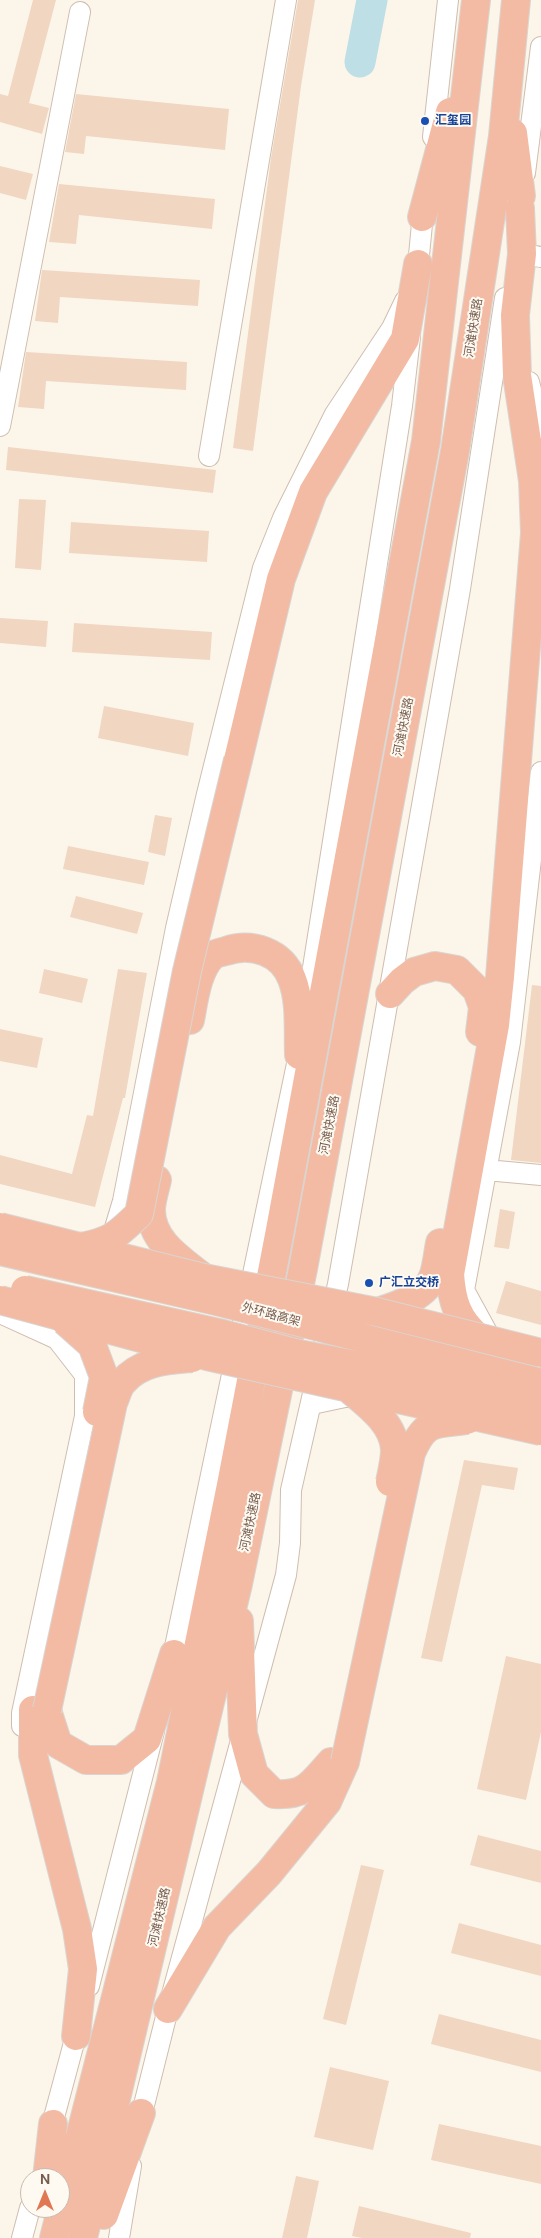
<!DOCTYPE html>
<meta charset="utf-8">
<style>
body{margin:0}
#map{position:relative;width:541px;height:2238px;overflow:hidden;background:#fcf6ea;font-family:"DM Sans",sans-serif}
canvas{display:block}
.north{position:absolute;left:20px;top:2168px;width:50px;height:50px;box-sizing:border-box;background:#fef9f1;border:1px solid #c8bbb0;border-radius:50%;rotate:0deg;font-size:14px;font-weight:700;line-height:20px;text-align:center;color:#765d4e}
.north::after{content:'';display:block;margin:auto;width:18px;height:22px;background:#e17854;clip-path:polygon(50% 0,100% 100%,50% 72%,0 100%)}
</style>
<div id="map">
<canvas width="541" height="2238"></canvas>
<div class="north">N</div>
</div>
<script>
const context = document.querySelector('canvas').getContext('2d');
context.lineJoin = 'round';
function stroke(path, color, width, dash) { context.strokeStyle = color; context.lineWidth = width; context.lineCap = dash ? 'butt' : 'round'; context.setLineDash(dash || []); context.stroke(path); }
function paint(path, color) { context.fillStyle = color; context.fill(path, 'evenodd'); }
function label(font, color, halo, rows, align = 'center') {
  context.font = font + ' "DM Sans","Noto Sans SC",sans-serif'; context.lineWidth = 4; context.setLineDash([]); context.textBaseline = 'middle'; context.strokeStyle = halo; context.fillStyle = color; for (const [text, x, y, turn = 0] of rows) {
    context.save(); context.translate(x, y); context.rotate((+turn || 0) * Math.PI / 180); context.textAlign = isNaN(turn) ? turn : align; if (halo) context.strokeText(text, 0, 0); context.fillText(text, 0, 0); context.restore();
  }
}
stroke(new Path2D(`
 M360 62 372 0`), '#bedfe6', 31);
paint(new Path2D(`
 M33 0H56L29 103 49 108 42 134 0 122V94L8 96Z
 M298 0H315L301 86 253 451 233 448 271 158Z
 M76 94 229 109 225 150 86 136 84 154 65 152Z
 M0 166 33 174 26 200 0 193Z
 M59 184 215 199 212 229 79 215 76 244 49 242Z
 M42 270 200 280 198 306 60 297 58 323 35 321Z
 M26 352 187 362 186 390 46 381 44 409 18 407Z
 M8 447 216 470 213 493 6 470Z
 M19 499 46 500 41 570 15 568Z
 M71 522 209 531 207 562 69 553Z
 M0 618 48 621 46 647 0 643Z
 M74 623 212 632 210 660 72 652Z
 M104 706 194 723 188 756 98 738Z
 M155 815 172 818 165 856 148 852Z
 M68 846 149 862 144 885 63 869Z
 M76 896 143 913 137 934 70 917Z
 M44 969 88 979 82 1003 39 993Z
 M118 969 147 973 125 1098H123L95 1207 0 1184V1155L72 1174 87 1115 93 1116Z
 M532 985 541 986V1163L511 1160Z
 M0 1029 43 1038 37 1068 0 1061Z
 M500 1209 515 1212 509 1249 494 1247Z
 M506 1281 541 1291V1325L496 1313Z
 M464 1460 518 1468 514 1490 482 1485 442 1662 421 1658Z
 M506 1656 541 1664V1732L526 1800 477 1789Z
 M478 1835 541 1851V1883L470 1865Z
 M361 1865 384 1870 346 2025 323 2019Z
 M459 1923 541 1945V1976L451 1953Z
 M439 2014 541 2040V2072L431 2044Z
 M330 2067 389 2081 373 2150 314 2137Z
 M439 2124 541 2146V2184L431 2160Z
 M296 2176 319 2181 307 2238H282Z
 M359 2206 471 2233 470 2238H362L352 2236Z`), '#f1d6c2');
const minor = new Path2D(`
 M433 137 448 0
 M525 173 541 47
 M522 254 541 257
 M417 276 424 203
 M529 382 541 428
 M0 426 80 12
 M209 456 286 0
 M305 1018 402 406 410 337
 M486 1170 541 1175
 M111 1241 123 1201 176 928 207 794 263 568 283 518 335 414 392 328 405 301
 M0 1313 57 1339 85 1375V1416L22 1713V1726
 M530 1370 488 1334 464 1290 510 1042 541 772
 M312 1404 345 1397H362
 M171 1666 298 1059
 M89 1986 154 1731
 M139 2125 168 2009 286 1575 290 1543 291 1490 338 1284 460 589 505 298
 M49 2136 79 2024
 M22 2238 30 2208
 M119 2238 131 2166`);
const highway = new Path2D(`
 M513 133 521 196
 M422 217 450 112
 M238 760 281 579 313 492 405 339 418 264
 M390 994 402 981 414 972 435 966 457 970 477 990 483 1007 480 1032
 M190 1020C194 1000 197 971 212 956 215 953 222 952 226 951 252 942 282 952 292 979 301 1002 298 1031 299 1055
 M157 1180C155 1189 151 1201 151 1210 151 1242 182 1260 204 1278
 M377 1312C397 1306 428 1296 434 1274 437 1264 438 1253 440 1243
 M478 1337C457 1319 452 1301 450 1274L495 1025 500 977 535 533 533 481 517 375 515 315 522 254 520 208
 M239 1621 243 1734 254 1774 274 1794C306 1796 311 1784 331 1762
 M33 1710V1755L77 1929 83 1969 76 2036
 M47 1710 58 1744 86 1760H121L147 1739 174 1654
 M168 2009 217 1927 269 1873 327 1802 345 1762
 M47 2178 53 2124
 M104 2215 141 2113
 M54 2238 171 1782 231 1485 280 1230 426 441 476 0
 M83 2238 238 1584 303 1269 455 451 503 136 516 0`);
stroke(minor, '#cebeb0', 22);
stroke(highway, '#dbd5d1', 30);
stroke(minor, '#fff', 20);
stroke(highway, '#f3bba4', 28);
const highwayBridge = new Path2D(`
 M0 1227 204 1278 377 1312 541 1353
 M81 1247C112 1241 117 1235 139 1214L187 971 238 760
 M0 1251 216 1301 541 1383
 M25 1290 223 1334 299 1354 462 1386 541 1406
 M0 1300 207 1356 541 1431
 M65 1321 92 1345 104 1377 97 1412
 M348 1388C367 1404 394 1423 395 1450 395 1460 392 1472 390 1482
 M47 1710 113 1403C116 1397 118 1387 123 1382 140 1361 168 1360 192 1358
 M345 1762 411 1453C426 1419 434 1425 467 1420`);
stroke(highwayBridge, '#dbd5d1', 30, []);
stroke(highwayBridge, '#f3bba4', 28);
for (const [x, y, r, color] of [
 [425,121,5,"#1a4fb4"],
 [369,1283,5,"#1a4fb4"]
]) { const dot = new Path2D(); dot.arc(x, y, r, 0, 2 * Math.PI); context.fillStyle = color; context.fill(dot); stroke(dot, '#fef9f1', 2); }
label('bold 12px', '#164399', '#fef9f1', [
 ["汇玺园",435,121],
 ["广汇立交桥",379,1283]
], 'left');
label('12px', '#765d4e', '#fef9f1', [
 ["河滩快速路",474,328,-81],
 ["河滩快速路",404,727,-79],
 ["河滩快速路",330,1125,-79],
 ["外环路高架",271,1315,15],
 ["河滩快速路",251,1522,-78],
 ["河滩快速路",160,1917,-77]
]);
</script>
